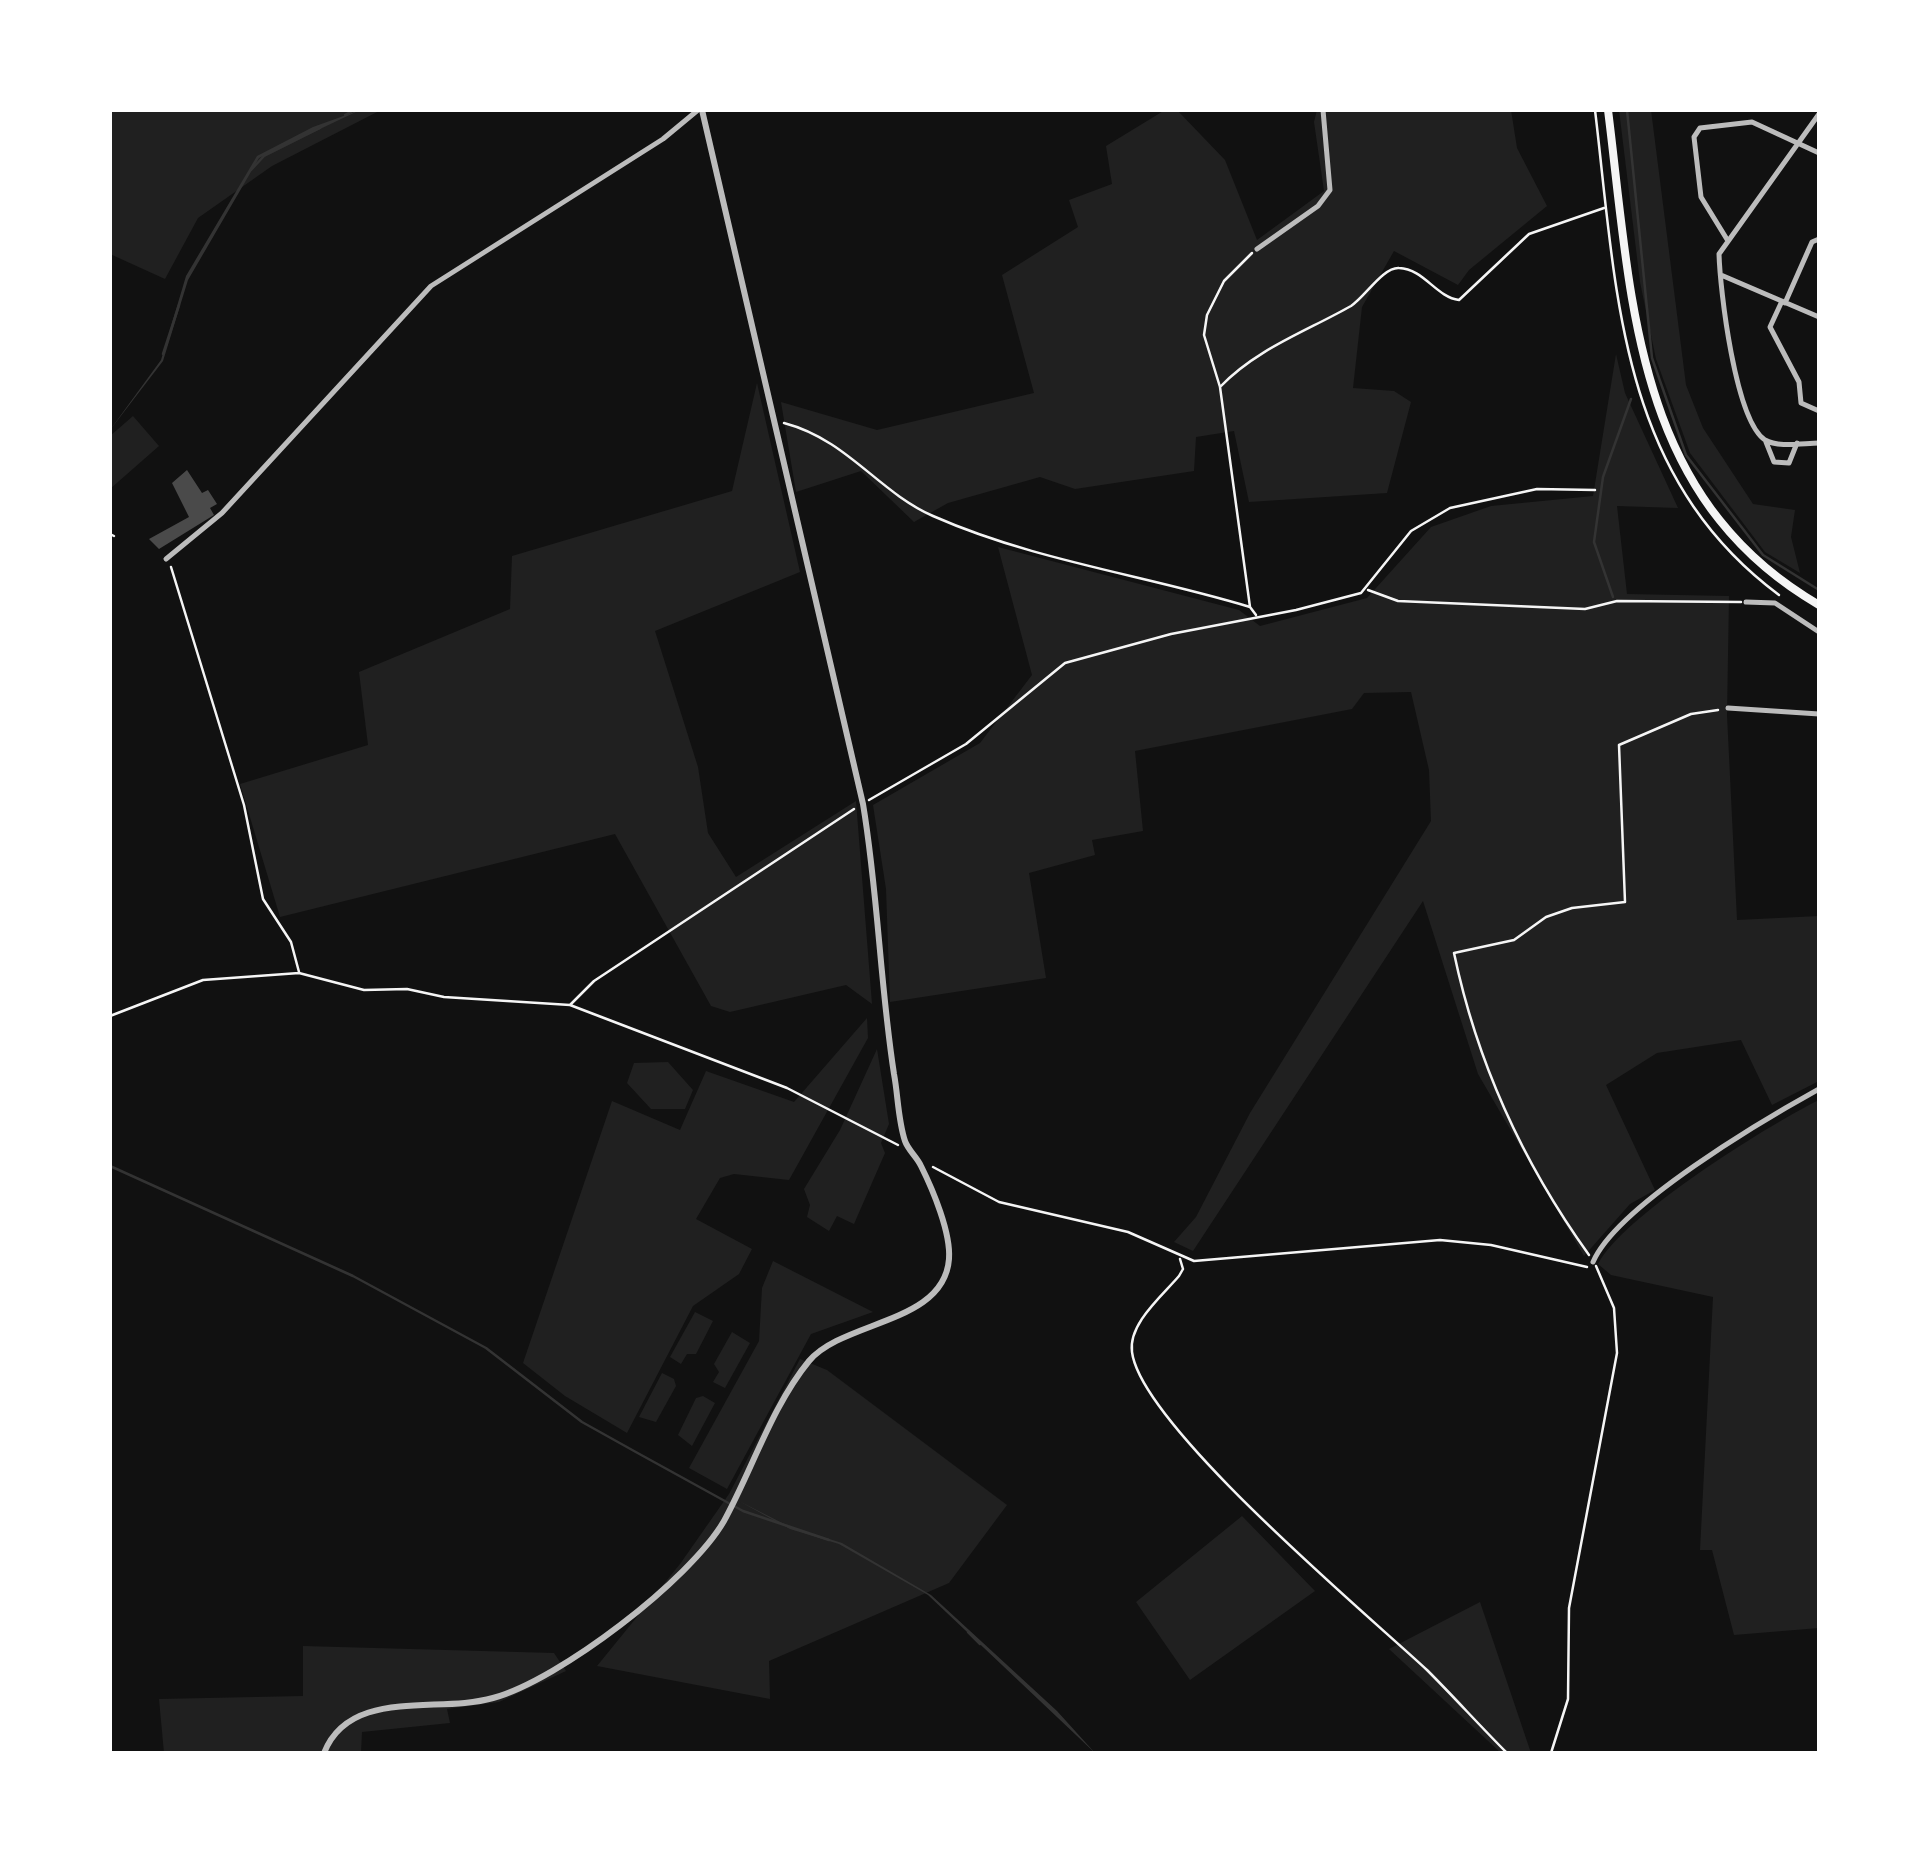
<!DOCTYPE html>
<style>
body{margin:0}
#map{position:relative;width:1929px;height:1863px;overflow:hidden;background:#111;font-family:"Times New Roman",serif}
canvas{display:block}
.frame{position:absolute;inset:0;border:112px solid #fff;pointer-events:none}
</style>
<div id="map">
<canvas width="1929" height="1863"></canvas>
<div class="frame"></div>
</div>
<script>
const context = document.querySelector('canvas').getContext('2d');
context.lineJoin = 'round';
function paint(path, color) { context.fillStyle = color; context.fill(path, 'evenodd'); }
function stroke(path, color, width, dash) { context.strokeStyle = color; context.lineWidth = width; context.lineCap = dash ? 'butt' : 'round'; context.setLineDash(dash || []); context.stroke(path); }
paint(new Path2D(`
 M110 110H381L272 166 198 218 165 279 110 254Z
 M1165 110H1177L1225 160 1257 240 1324 191 1314 122 1317 110H1511L1517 148 1547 206 1469 270 1458 285 1394 251 1362 307 1353 388 1394 391 1411 402 1387 493 1249 502 1234 431 1196 437 1194 471 1075 489 1040 477 948 503 914 522 861 471 796 492 781 402 877 430 1034 393 1002 275 1078 227 1069 200 1112 184 1106 146Z
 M1619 110H1651L1686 385 1703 428 1753 504 1795 510 1791 537 1800 573 1765 552 1690 453 1656 359 1640 282Z
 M1616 354 1625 393 1678 508 1617 506 1627 594 1729 596 1727 715 1737 920 1819 916V1081L1772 1105 1741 1040 1657 1053 1606 1085 1655 1190 1630 1204 1584 1256 1478 1074 1423 901 1193 1251 1174 1242 1196 1217 1250 1113 1431 821 1429 770 1411 692 1364 693 1352 709 1135 751 1143 831 1092 840 1095 855 1029 873 1046 978 890 1002 886 889 873 805 980 743 1032 675 998 547 1239 610 1260 626 1367 598 1431 527 1491 506 1593 496Z
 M757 383 800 572 655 631 698 767 708 833 736 877 856 801 872 1004 846 985 730 1012 711 1006 615 834 280 917 240 784 368 745 359 672 510 609 512 556 732 491Z
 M133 416 159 446 110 489V436Z
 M867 1018 868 1038 789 1180 734 1174 720 1178 696 1219 752 1249 739 1274 693 1306 627 1433 565 1396 523 1363 612 1101 680 1130 706 1071 794 1102Z
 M877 1049 889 1124 881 1143 885 1153 854 1224 837 1216 829 1231 807 1217 810 1205 804 1189 840 1130Z
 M668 1062 693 1090 685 1109H651L627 1083 634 1063Z
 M1819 1100V1628L1734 1635 1712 1550H1700L1713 1297 1611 1275 1598 1264C1623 1216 1766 1126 1819 1100Z
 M773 1261 873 1312 811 1334 727 1489 689 1468 759 1341 762 1288Z
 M695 1312 713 1321 696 1354H687L681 1364 670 1357Z
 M732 1332 750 1343 725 1388 713 1382 719 1372 714 1364Z
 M800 1359 827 1370 1007 1505 949 1583 769 1661 770 1699 597 1666 680 1564 729 1494Z
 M662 1373 674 1379 676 1386 656 1422 639 1417Z
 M703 1396 715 1403 692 1446 678 1435 696 1398Z
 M1242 1516 1315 1591 1190 1680 1136 1602Z
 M1480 1602 1531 1753H1501L1389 1649Z
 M303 1646 554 1653 566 1671 499 1702 447 1709 450 1723 362 1732 361 1753H164L159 1699 303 1696Z`), '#202020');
paint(new Path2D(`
 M360 110 259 158 188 280 163 361 110 430 161 360 186 276 257 156 313 127Z
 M739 1501 788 1526 842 1543 931 1595 1057 1711 1095 1753 928 1595 839 1544 790 1529Z`), '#333');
stroke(new Path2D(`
 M1627 110 1652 358 1686 455 1763 555 1819 590
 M345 115 354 110
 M251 170 264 156 320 128
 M163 354 179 305
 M1613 597 1594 542 1603 477 1631 399
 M110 1166 353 1276 486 1348 582 1422 634 1451 743 1511 829 1540
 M968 1632 980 1644`), '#333', 2.5);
paint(new Path2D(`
 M187 470 202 493 208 490 217 504 210 508 214 515 159 549 149 539 189 517 172 483Z`), '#4a4a4a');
stroke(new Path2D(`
 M1595 110C1617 293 1618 475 1779 595
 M1252 253 1224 281 1207 315 1204 335 1220 387 1250 607 1256 615
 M1220 387C1256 349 1307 331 1351 306 1365 297 1383 267 1399 268 1424 269 1436 297 1459 300L1529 234 1604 208
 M784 423C848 440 877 491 933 516 1035 561 1145 575 1250 607
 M110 534 114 536
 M171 567 244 805 263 899 291 942 299 972
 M1368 590 1398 601 1585 609 1617 601 1741 602
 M869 800 966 744 1065 663 1171 634 1296 610 1361 593 1411 531 1450 508 1537 489 1595 490
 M570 1005 594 981 854 809
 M110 1016 203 980 299 973 364 990 407 989 444 997 570 1005 787 1088 898 1145
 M933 1167 999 1202 1128 1232 1194 1261 1440 1240 1491 1245 1587 1267
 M1589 1255C1523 1163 1477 1063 1454 953L1514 940 1546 917 1572 908 1625 902 1619 745 1691 714 1718 710
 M1180 1259 1183 1269 1179 1276C1162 1296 1128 1324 1132 1352 1141 1425 1367 1614 1427 1670 1454 1697 1480 1726 1507 1753
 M1551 1753 1568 1699 1569 1608 1617 1353 1614 1308 1596 1266`), '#f5f5f5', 2.5);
stroke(new Path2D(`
 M1819 114 1719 254C1720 289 1735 420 1765 440 1778 448 1804 443 1819 443
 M1728 241 1701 197 1694 137 1700 128 1752 122 1819 153
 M1257 249 1318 206 1330 190 1323 110
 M1721 275 1819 317
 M1782 301 1770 327 1799 382 1801 403 1819 411
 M1785 303 1812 242 1819 239
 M1766 442 1774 462 1789 463 1797 443
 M166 559 222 513 431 286 663 139 698 110
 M1746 602 1775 603 1819 632
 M1728 708 1819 714
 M1593 1262C1617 1206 1763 1120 1819 1089`), '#bcbcbc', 5);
stroke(new Path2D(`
 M324 1753C350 1687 438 1714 493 1698 559 1680 690 1580 724 1521 752 1470 772 1406 809 1361 844 1320 944 1324 949 1259 951 1233 933 1190 921 1166 917 1157 908 1150 905 1141 898 1120 898 1095 894 1074 880 984 878 893 863 804L702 110`), '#bcbcbc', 6);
stroke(new Path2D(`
 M1608 110C1632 300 1633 497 1819 605`), '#f5f5f5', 8);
</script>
